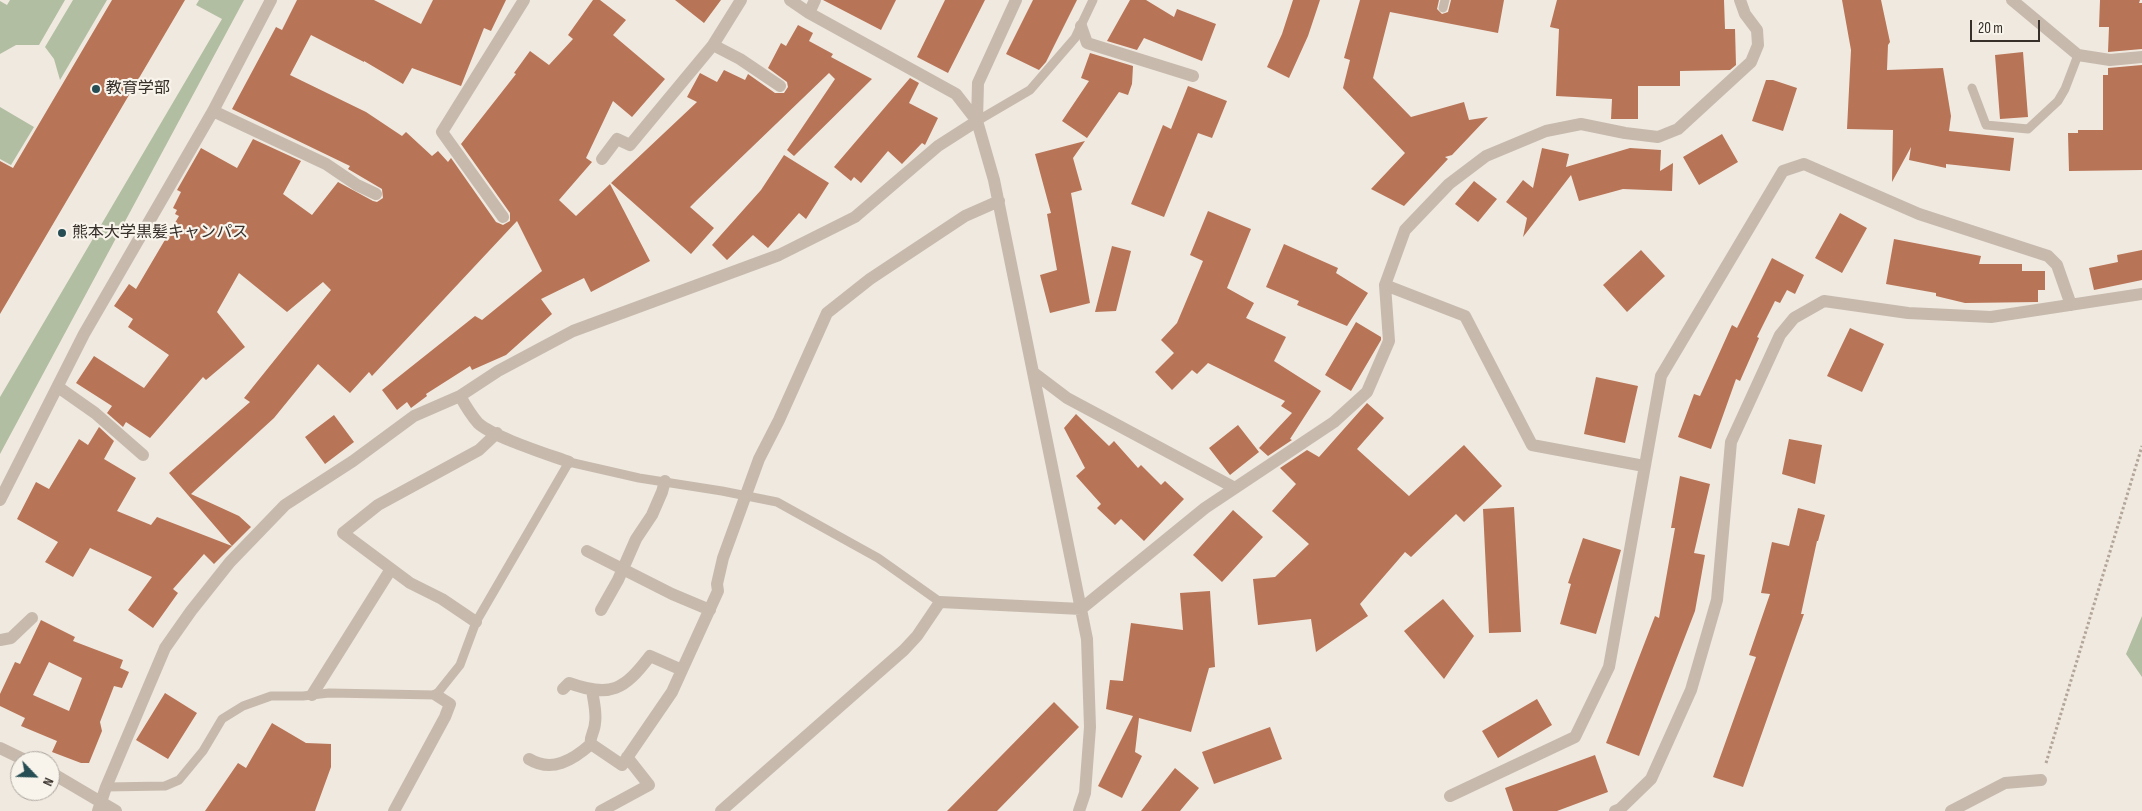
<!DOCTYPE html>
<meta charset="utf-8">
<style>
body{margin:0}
#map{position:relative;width:2142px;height:811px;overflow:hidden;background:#f0e9e0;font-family:"Sofia Sans Condensed",sans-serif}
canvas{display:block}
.north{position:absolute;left:10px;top:751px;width:50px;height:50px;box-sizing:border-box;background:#f8f3eb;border:1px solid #aaa59e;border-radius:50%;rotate:114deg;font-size:14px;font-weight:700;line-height:20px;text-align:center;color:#362f2a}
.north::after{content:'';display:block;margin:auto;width:18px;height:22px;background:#254d53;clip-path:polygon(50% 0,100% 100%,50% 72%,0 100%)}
.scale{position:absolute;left:1970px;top:20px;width:70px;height:22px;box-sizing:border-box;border:2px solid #362f2a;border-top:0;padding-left:6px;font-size:15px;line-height:18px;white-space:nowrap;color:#362f2a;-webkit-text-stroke:4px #f8f3eb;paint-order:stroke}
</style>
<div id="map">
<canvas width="2142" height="811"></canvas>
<div class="north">N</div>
<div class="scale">20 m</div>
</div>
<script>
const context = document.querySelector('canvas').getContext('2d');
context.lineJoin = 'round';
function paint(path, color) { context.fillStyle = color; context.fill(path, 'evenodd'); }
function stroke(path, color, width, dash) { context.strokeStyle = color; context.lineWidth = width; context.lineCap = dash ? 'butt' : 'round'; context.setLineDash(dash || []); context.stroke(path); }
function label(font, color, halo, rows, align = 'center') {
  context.font = font + ' "Sofia Sans Condensed","Noto Sans JP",sans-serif'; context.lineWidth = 4.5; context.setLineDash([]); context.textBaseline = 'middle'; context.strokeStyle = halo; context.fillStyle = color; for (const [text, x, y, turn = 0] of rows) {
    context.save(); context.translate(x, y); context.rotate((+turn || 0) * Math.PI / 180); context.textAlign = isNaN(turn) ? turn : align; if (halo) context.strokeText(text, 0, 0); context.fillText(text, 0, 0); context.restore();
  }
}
paint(new Path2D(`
 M10 0H65L39 45H16L0 54V1L7 5Z
 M73 0H107L60 80 54 59 45 47Z
 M199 0H244L0 454V397L222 19 196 5Z
 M0 107 34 127 11 165 0 159Z
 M2142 616V677L2126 654Z`), '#b2bea1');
paint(new Path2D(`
 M112 0H185L0 314V161L13 168Z
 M297 0H374L421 24 433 0H506L491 31 484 28 461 86 412 68 403 84 364 61V62L311 35 290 75 366 112 402 136 406 132 432 156 438 151 448 162 451 158 496 222 503 225 510 221V213L461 144 516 74 514 73 530 51 549 65 573 39 568 35 593 0H600L626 20 613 35 665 79 632 117 613 101 586 158 592 162 559 200 576 216 610 184 650 261 591 292 584 278 541 299 552 314 506 355 472 370 470 366 426 394 427 396 411 408 407 402 397 410 382 390 475 316 482 320 542 271 517 221 372 376 369 372 350 393 318 364 274 418 191 494 239 516 251 527 214 564 204 554 173 589 178 593 153 628 128 610 152 577 90 548 73 577 45 562 58 542 17 519 36 482 49 489 79 439 88 445 99 427 114 441 104 459 136 478 117 511 151 525 157 517 232 546 169 473 250 402 244 398 331 290 323 282 287 312 239 273 217 312 245 347 206 380 203 377 150 438 126 422 123 427 107 413 112 406 76 383 94 356 144 388 169 355 128 327 133 319 114 306 129 284 136 289 179 216 175 214 177 210 173 208 181 192 177 190 201 148 237 168 253 139 301 161 283 194 312 215 338 182 373 201 377 202 383 198 382 189 348 169 350 166 232 109 276 27 282 30Z
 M675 0H721L704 23Z
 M823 0H896L881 30Z
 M945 0H985L948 73 917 57Z
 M1033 0H1077L1046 62 1039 70 1006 54Z
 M1130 0H1146L1174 17 1177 9 1216 24 1202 61 1144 38 1137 50 1107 41Z
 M1293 0H1320L1308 36 1289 78 1267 67 1282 34Z
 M1360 0H1439L1437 9 1442 14 1448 12 1451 0H1504L1498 33 1390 12 1373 78 1411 117 1464 102 1469 120 1488 117 1452 155 1445 157 1448 159 1404 206 1371 189 1405 153 1343 88 1350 60 1344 58Z
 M1557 0H1724L1725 29H1735L1736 65 1730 70 1680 71V86H1638V119H1611L1612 99 1556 96 1559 29 1550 27Z
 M1842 0H1881L1890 42 1888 45 1887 70 1943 68 1951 116 1949 131 2014 138 2010 171 1946 164V168L1909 160 1911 147 1892 182 1893 130 1847 129 1851 50Z
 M2100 0H2140L2139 3H2142V49L2108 52 2109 27H2099Z
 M798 25 813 33 809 41 833 54 831 57 872 79 794 156 787 150 835 79 829 73 697 200 690 207 714 228 691 254 611 183 697 102 687 97 700 73 717 82 724 70 745 80 748 74 775 93H784L788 87 787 82 768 68 781 43 786 46Z
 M2023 52 2028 117 2000 119 1995 55Z
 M1090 53 1133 66 1132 84 1128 95 1119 92 1087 138 1062 121 1089 81 1081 78Z
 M2142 65V170L2069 171 2068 133H2078V130H2103V75H2108V68Z
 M910 78 919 83 909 103 938 118 925 145 922 143 902 164 888 151 861 183 854 177 851 181 834 167Z
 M1766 80H1773L1797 88 1783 131 1752 121Z
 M1188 86 1227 101 1212 138 1198 133 1164 217 1131 204 1163 125 1171 129Z
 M1722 134 1738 162 1699 185 1683 157Z
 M1085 141 1073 158 1082 190 1071 193 1090 303 1050 313 1040 275 1057 270 1047 214 1051 213 1035 154Z
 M1542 148 1569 154 1566 167 1630 148 1661 150 1660 171 1673 163 1672 191 1623 189 1579 201 1571 175 1523 237 1527 218 1506 202 1523 180 1533 188Z
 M784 155 829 183 806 219 799 213 768 248 753 235 727 260 712 245 761 190Z
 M1474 181 1497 199 1478 222 1455 204Z
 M1208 211 1251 229 1227 288 1254 303 1246 318 1286 337 1274 361 1321 391 1290 439 1292 440 1268 456 1259 448 1292 413 1281 406 1285 401 1208 363 1197 374 1192 370 1172 390 1155 372 1174 353 1161 340 1177 323 1203 261 1190 255Z
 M1840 213 1867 228 1842 273 1815 258Z
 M1894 239 1981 256 1979 264H2022V271H2045V290H2038V302L1965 303 1936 296V293L1886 284Z
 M1284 244 1338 268 1336 273 1368 293 1347 326 1297 305 1299 301 1266 287Z
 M1112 246 1131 251 1116 311 1095 312Z
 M1641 250 1665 276 1627 312 1603 285Z
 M2142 250V280L2094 290 2089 268 2118 262 2117 255Z
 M1772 258 1804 275 1795 294 1787 290 1780 303 1775 301 1757 337 1759 338 1740 381 1736 379 1711 449 1678 437 1694 394 1700 396 1732 325 1737 328Z
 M1356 322 1381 337V340L1351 391 1325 375Z
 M1850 328 1884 344 1862 392 1827 376Z
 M1596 377 1638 386 1625 443 1584 434Z
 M1367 403 1384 418 1357 449 1409 496 1464 445 1502 486 1464 522 1456 514 1411 557 1405 552 1360 604 1368 616 1316 652 1311 619 1258 625 1253 579 1275 577 1309 544 1272 511 1296 484 1280 468 1307 450 1319 457Z
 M1076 414 1109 446 1114 441 1138 468 1141 465 1161 485 1165 481 1184 499 1144 541 1121 519 1115 525 1097 508 1101 504 1076 476 1085 468 1064 428Z
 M334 415 354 442 325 464 305 437Z
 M1238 425 1259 452 1230 475 1209 448Z
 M1789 439 1822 445 1815 484 1782 474Z
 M1680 476 1710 484 1694 553 1705 555 1695 611 1639 756 1606 743 1655 616 1659 618 1675 528H1671Z
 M1514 507 1521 632 1489 633 1483 509Z
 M1798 508 1825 515 1818 541H1817L1801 614H1804L1743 787 1713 777 1756 657 1749 655 1770 594 1761 593 1772 542 1789 546Z
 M1233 510 1263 537 1222 582 1193 555Z
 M1583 538 1621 550 1596 634 1560 624 1571 584 1568 583Z
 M1210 591 1215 667 1209 668 1191 732 1139 718 1135 752 1142 756 1122 798 1098 786 1133 716 1106 709 1110 680 1123 681 1131 623 1183 630 1180 593Z
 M1443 599 1474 636 1444 679 1404 631Z
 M41 620 75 637 73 641 123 660 120 668 129 672 122 688 114 686 100 722 102 731 89 763H81L52 752 57 741 21 726 25 718 0 706V694L15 662 20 664ZM49 662 82 678 69 711 33 695Z
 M165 693 197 713 168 759 136 740Z
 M1537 699 1552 725 1498 758 1482 731Z
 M1054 702 1079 727 997 811H947Z
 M272 723 306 743 331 744V767L315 811H205L238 763 246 768Z
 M1270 727 1282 759 1214 784 1202 752Z
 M1595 755 1608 792 1557 811H1513L1505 788Z
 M1175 768 1199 788 1180 811H1141Z`), '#b87456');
stroke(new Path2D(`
 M2046 763 2142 446`), '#b3a597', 3, [2.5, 2.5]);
stroke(new Path2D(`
 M1443 8 1445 0
 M1972 88 1986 125 2028 129 2058 101 2065 89 2078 55
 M977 121 1030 90 1075 38 1093 0
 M106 787 165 786 179 780 203 751 222 719 243 706 271 696H303L329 693 436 695 460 665 476 622 569 462 639 478 722 491 777 502 878 558 940 602`), '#c7baad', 9);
stroke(new Path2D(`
 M790 0 809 13 956 94 977 121
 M1016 0 978 83 977 121 994 180 1087 639 1090 727 1085 793 1079 811
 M2012 0 2078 55 2110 60 2142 57
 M809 13 815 0
 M1081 26 1087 43 1193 76
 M713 45 740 59 780 86
 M213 111 326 164 357 185 376 194
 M602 159 617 139 630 145 713 45 741 0
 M503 217 442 132 524 0
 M1385 285 1465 316 1532 445 1644 466
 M1034 373 1067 398 1235 488
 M58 387 95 413 143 455
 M460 396C465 405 471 415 478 423 493 437 547 454 569 462
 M0 500 84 334 213 111 271 0
 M587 551 672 594 710 610
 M601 610 618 580 636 539 652 515 662 492 665 481
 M476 622 442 599 410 583 343 533 378 505 479 450 497 433
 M0 640 11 638 32 618
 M563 689 569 683C611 698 624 690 650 656L682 670 718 591 717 584 723 558 759 459 779 420 827 313 870 279 965 216 999 201
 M592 689C593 700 597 712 595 723 595 731 589 737 591 744L622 765 672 692 682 670
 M312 695 391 569
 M0 748 27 761
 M529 759C552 773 573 760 591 744
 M50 772 116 811
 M1450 796 1575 737 1609 667 1661 376 1783 171 1804 164 1919 214 2048 256 2057 265 2071 305
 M98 811 106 787 165 648 191 611 230 562 285 505 353 461 414 416 460 396 498 371 573 331 779 255 855 217 938 146 977 121
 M394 811 445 717 450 704 436 695
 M601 811 649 785 627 757
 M721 811 904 650 917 636 940 602 1081 609 1205 508 1334 422 1367 392 1389 341 1385 285 1405 230 1449 184 1486 156 1546 131 1581 124 1625 133 1658 137 1678 129 1751 62 1758 45 1757 30 1745 14 1740 0
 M1615 811 1620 809 1651 779 1691 690 1717 600 1731 442 1780 335 1794 318 1824 301 1908 313 1991 317 2142 294
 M1951 811 2005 783 2041 780`), '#c7baad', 12);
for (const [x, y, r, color] of [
 [96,89,5,"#254d53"],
 [62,233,5,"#254d53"]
]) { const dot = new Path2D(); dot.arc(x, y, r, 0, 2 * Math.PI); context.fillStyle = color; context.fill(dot); stroke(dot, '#f8f3eb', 2); }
label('16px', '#362f2a', '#f8f3eb', [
 ["教育学部",106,89],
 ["熊本大学黒髪キャンパス",72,233]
], 'left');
</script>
